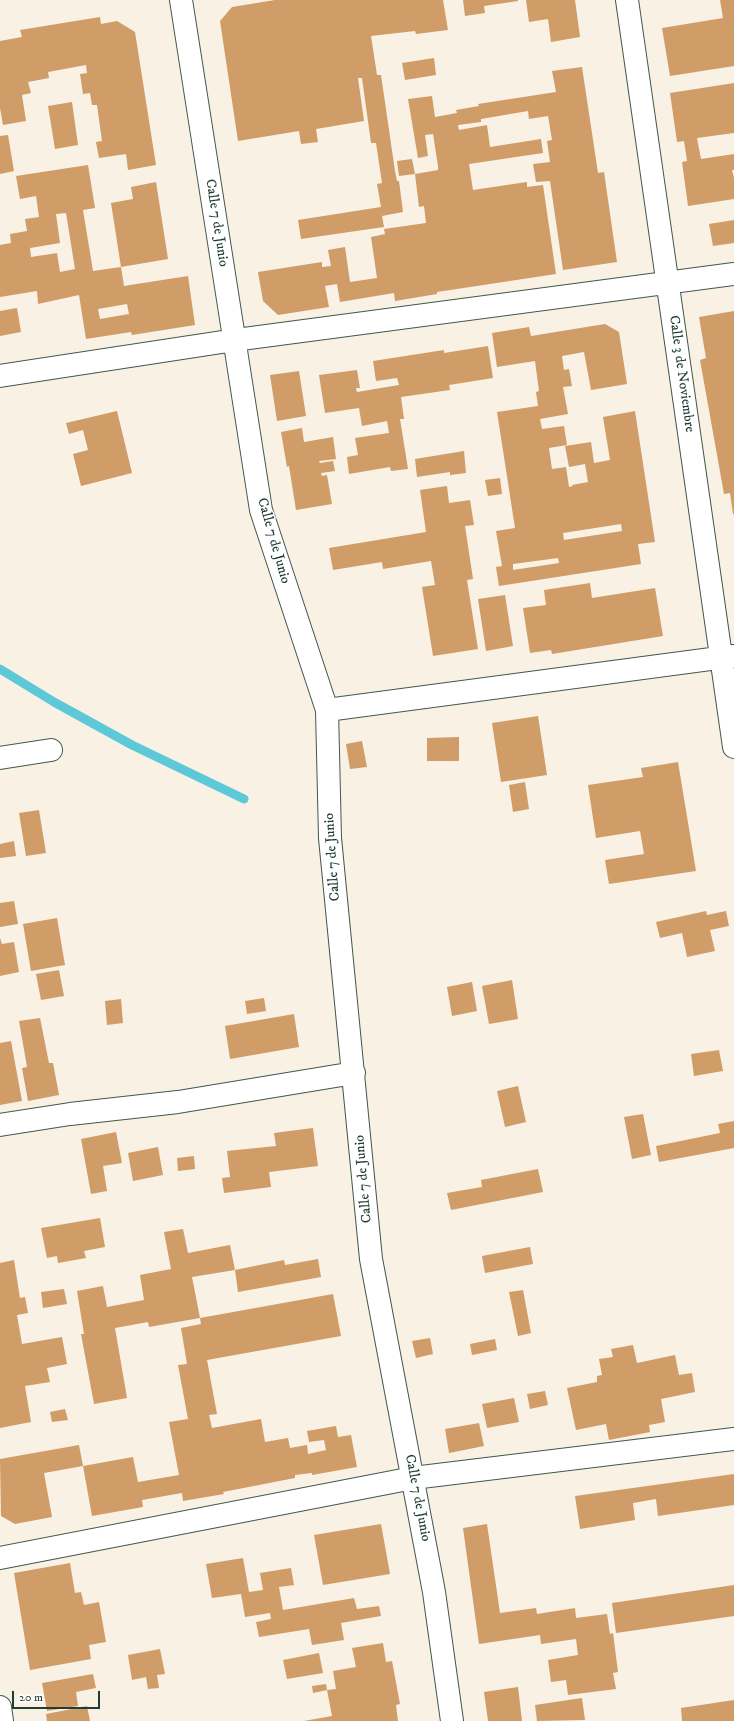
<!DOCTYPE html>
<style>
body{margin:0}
#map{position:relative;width:734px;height:1721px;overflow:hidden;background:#f9f1e3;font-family:"IM FELL DW Pica",serif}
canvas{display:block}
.scale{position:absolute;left:12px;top:1691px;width:88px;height:18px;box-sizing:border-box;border:2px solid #1f3d34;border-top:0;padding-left:5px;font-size:12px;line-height:14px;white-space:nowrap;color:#1f3d34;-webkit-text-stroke:3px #fff;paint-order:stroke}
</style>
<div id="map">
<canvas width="734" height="1721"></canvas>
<div class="scale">20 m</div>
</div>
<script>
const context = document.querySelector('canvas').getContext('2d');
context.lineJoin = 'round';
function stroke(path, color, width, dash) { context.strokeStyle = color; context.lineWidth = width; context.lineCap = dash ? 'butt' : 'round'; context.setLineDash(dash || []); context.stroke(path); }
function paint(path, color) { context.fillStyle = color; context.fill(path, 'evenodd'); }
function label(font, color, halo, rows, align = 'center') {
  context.font = font + ' "IM FELL DW Pica",serif'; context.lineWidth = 3; context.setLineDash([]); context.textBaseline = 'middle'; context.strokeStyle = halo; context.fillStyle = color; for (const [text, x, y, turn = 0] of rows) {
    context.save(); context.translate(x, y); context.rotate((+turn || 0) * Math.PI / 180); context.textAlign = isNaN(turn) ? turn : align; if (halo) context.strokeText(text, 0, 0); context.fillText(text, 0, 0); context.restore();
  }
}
stroke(new Path2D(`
 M0 669 54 702 132 745 244 799`), '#5dc8d8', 9);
paint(new Path2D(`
 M275 0H443L448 30 416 34 415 31 371 36 377 75H381L395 171 397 181H399L403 212 382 216 384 227 301 239 298 220 381 207 377 184 382 183 376 143H371L362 78H358L364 121 316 129 318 142 301 144 299 131 238 141 220 21 232 7Z
 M463 0H518V1L484 6 485 13 465 16Z
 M526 0H575L580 37 551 42 548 19 529 22Z
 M720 0H734V66L670 76 662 28 723 18Z
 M100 17 101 24 117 21 135 32 156 165 128 170 126 154 99 158 96 142 102 141 97 105H92L90 93 83 94 80 74 87 73 86 65 48 72 49 78 28 82 31 93 22 95 26 121 3 125 0 108V41L22 37 20 30Z
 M434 58 436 75 405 80 402 63Z
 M582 67 598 173 604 172 617 262 563 270 550 181 536 182 533 164 550 162 547 141 552 140 548 116 529 119 528 111 481 119V122L458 125 459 130 487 125 490 147 541 139 543 153 469 164 473 190 527 182V187L543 185 556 274 437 292V294L395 301 394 293 340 302 337 284 325 286 329 307 278 315 263 301 258 272 322 262V267L331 266 328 250 345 247 350 282 377 278 371 237 385 234 384 229 426 223 424 206 419 207 415 174 438 170V166L433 134 425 135 428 156 418 158 408 99 432 96 435 117 457 113 456 110 479 106 478 104 556 92 552 71Z
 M734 83V133L697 138 701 159 734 154V170H732L734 178V199L688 206 682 162 687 161 684 141 677 142 670 93Z
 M72 102 78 145 55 149 48 106Z
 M8 135 14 171 0 174V136Z
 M412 159 415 174 399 176 397 161Z
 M88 165 95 208 83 210 93 271 121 267 124 286 188 276 195 325 132 335 131 332 86 339 79 295 38 304 37 291 0 297V245L11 243 10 234 27 231 25 219 39 217 36 196 20 199 16 176ZM66 213 75 269 60 272 57 253 31 257 30 248 60 243 56 214ZM127 304 129 314 100 319 98 309Z
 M156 182 168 259 121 267 111 203 133 199 131 187Z
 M734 220V243L713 246 709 224Z
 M17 308 21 332 0 336V311Z
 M734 311V514H733L730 493 724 494 700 360 706 358 699 317Z
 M605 324 619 332 627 384 591 390 584 352 562 356 564 370 569 369 572 386 563 387 568 414 540 419 542 429 564 426 567 445 549 448 552 469 566 467 569 487 573 486 572 485 588 482 585 464 569 467 565 446 591 442 594 463 610 460 603 417 635 411 655 542 638 544 641 564 499 586 496 567 502 566 496 531 515 528 497 412 538 406 536 392 539 391 535 361 497 367 492 333 529 327 531 336ZM621 524 622 531 564 540 563 533ZM558 558 559 563 513 570V564Z
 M488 346 493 378 449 385 450 390 401 397 404 419H400L408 469 391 471 390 467 349 474 347 457 358 455 355 438 389 433 387 421 362 426 359 408 325 413 319 375 357 370 360 388H356L357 392 399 385 397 378 376 381 373 361 444 350V353Z
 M299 371 306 416 277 421 270 375Z
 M117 411 132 473 81 486 73 454 88 450 83 430 69 434 66 423Z
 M302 428 304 442 333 437 336 459 319 461 320 463 333 461 335 471 321 473 322 476 327 475 332 504 296 510 289 466 287 467 281 432Z
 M464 451 466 473 450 475V472L417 477 415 459Z
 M500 478 502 494 488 496 485 480Z
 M447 486 449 503 470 500 474 525 465 526 473 579 467 580 478 649 433 656 422 587 435 585 431 561 383 569 382 562 333 570 329 548 426 532 420 490Z
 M590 583 592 598 655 588 663 636 552 654 551 650 530 653 523 608 546 605 544 590Z
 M505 595 513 646 486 651 478 599Z
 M538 716 547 775 501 782 492 723Z
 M459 737V761H427V738Z
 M362 741 367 767 350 769 346 744Z
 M678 762 696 871 609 884 605 860 644 854 640 831 596 838 588 785 643 777 641 768Z
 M525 782 529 809 513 812 509 785Z
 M39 810 46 853 26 856 19 813Z
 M14 841 16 856 0 858V844Z
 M14 901 18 924 0 927V903Z
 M706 911 707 915 726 911 729 926 710 930 715 951 687 957 682 933 660 938 656 922Z
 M57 918 65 965 31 971 23 924Z
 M0 938 2 944 14 942 19 972 0 976Z
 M59 970 64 996 41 1000 36 974Z
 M512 980 518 1019 489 1024 482 986Z
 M472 982 477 1011 452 1016 447 987Z
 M264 998 266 1011 247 1014 245 1001Z
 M121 999 123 1023 107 1025 105 1001Z
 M294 1014 299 1047 230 1059 225 1026Z
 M40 1018 49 1063H53L59 1095 28 1101 22 1068 27 1067 19 1021Z
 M11 1041 22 1101 0 1105V1043Z
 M719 1050 723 1071 694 1076 691 1054Z
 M518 1086 526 1122 505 1127 497 1091Z
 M643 1114 651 1155 632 1159 624 1117Z
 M734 1121V1148L659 1162 656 1146 720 1133 718 1124Z
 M313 1128 318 1166 269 1172 271 1187 224 1193 222 1178 230 1177 227 1151 276 1146 274 1133Z
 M116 1132 122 1163 103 1166 107 1191 91 1194 81 1139Z
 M158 1147 163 1175 133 1181 128 1153Z
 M194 1156 195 1169 178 1171 177 1158Z
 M538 1169 543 1192 451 1210 447 1193 482 1187 481 1180Z
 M100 1218 105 1247 84 1251 86 1258 58 1263 57 1256 47 1258 41 1228Z
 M183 1229 188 1253 230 1245 235 1270 192 1277 200 1318 149 1327 148 1322 115 1328 127 1398 94 1404 81 1334H84L77 1291 103 1286 107 1307 144 1300 140 1275 171 1269 164 1232Z
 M530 1247 533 1264 485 1273 482 1256Z
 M318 1259 321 1277 238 1292 235 1270 284 1260 285 1265Z
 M14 1260 20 1298 25 1297 28 1313 17 1315 22 1344 62 1337 67 1364 47 1368 50 1382 25 1386 31 1422 0 1428V1263Z
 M64 1289 67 1304 43 1308 41 1292Z
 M523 1290 531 1333 518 1336 509 1292Z
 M333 1294 341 1336 207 1360 217 1414 209 1415 212 1428 261 1419 265 1442 288 1438 290 1448 307 1445 308 1454 326 1450 324 1440 309 1442 307 1431 336 1426 338 1437 351 1435 357 1467 312 1475V1473L295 1475V1478L223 1492 224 1494 183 1501 182 1493 142 1500 143 1507 92 1516 83 1466 133 1457 138 1482 179 1475 169 1422 188 1419 178 1365 187 1364 181 1328 201 1324 200 1318Z
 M430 1338 433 1354 416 1358 412 1341Z
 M495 1339 497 1350 472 1355 470 1344Z
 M633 1345 637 1363 675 1355 679 1375 692 1373 695 1392 661 1399 665 1422 649 1425 650 1432 609 1440 606 1424 576 1430 567 1388 597 1382V1376L602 1375 599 1359 613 1357 611 1349Z
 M545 1391 548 1405 530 1409 527 1394Z
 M514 1398 519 1422 487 1428 482 1404Z
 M65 1409 68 1420 52 1422 50 1412Z
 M479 1423 484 1446 449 1453 445 1429Z
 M79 1445 83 1466 44 1473 52 1517 15 1524 1 1516 0 1459Z
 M734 1474V1505L658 1516 656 1499 633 1503 635 1520 580 1529 575 1496Z
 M381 1524 390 1574 323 1585 314 1535Z
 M487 1524 500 1613 536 1608 537 1614 575 1608 576 1618 607 1614 610 1634 613 1633 618 1672 613 1673 616 1689 568 1695 566 1680 551 1682 548 1660 578 1655 576 1639 541 1644 540 1635 479 1644 463 1528Z
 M243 1558 249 1592 263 1590 260 1573 291 1568 294 1585 279 1587 283 1610 354 1598 357 1609 379 1606 381 1616 341 1623 344 1640 312 1645 309 1629 259 1637 256 1622 271 1619 270 1613 245 1617 241 1594 212 1598 206 1564Z
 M70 1563 75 1593 81 1592 84 1605 99 1602 106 1642 89 1645 91 1659 30 1670 14 1573Z
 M734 1585V1616L616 1633 612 1603Z
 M383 1643 386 1662 392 1661 400 1704 396 1705 398 1721H304L332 1716 327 1690 313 1693 312 1686 326 1684 327 1690 336 1689 333 1671 356 1667 352 1648Z
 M160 1649 165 1674 157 1675 159 1688 148 1689 146 1677 132 1680 128 1655Z
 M319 1653 323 1673 287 1679 283 1660Z
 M93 1674 96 1688 76 1692 78 1706 47 1711 42 1683Z
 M518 1687 522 1721H488L484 1692Z
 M582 1698 585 1720 537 1721 535 1705Z
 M734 1700V1721H682L681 1708Z
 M87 1706 90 1721H47L46 1714Z`), '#d09c67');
const minor = new Path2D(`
 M181 0 261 510 327 710 330 838 371 1259 434 1592 452 1721
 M627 0 734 747
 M0 376 235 340 734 274
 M327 710 734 656
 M0 758 51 750
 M0 1125 70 1114 178 1102 354 1073
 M0 1558 413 1478 734 1439
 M0 1707 2 1721`);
stroke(minor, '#40584e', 24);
stroke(minor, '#fff', 22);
label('14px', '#1f3d34', '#fff', [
 ["Calle 7 de Junio",216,223,81],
 ["Calle 3 de Noviembre",681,374,82],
 ["Calle 7 de Junio",273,541,74],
 ["Calle 7 de Junio",333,857,-94],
 ["Calle 7 de Junio",364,1179,-95],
 ["Calle 7 de Junio",417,1498,79]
]);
</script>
